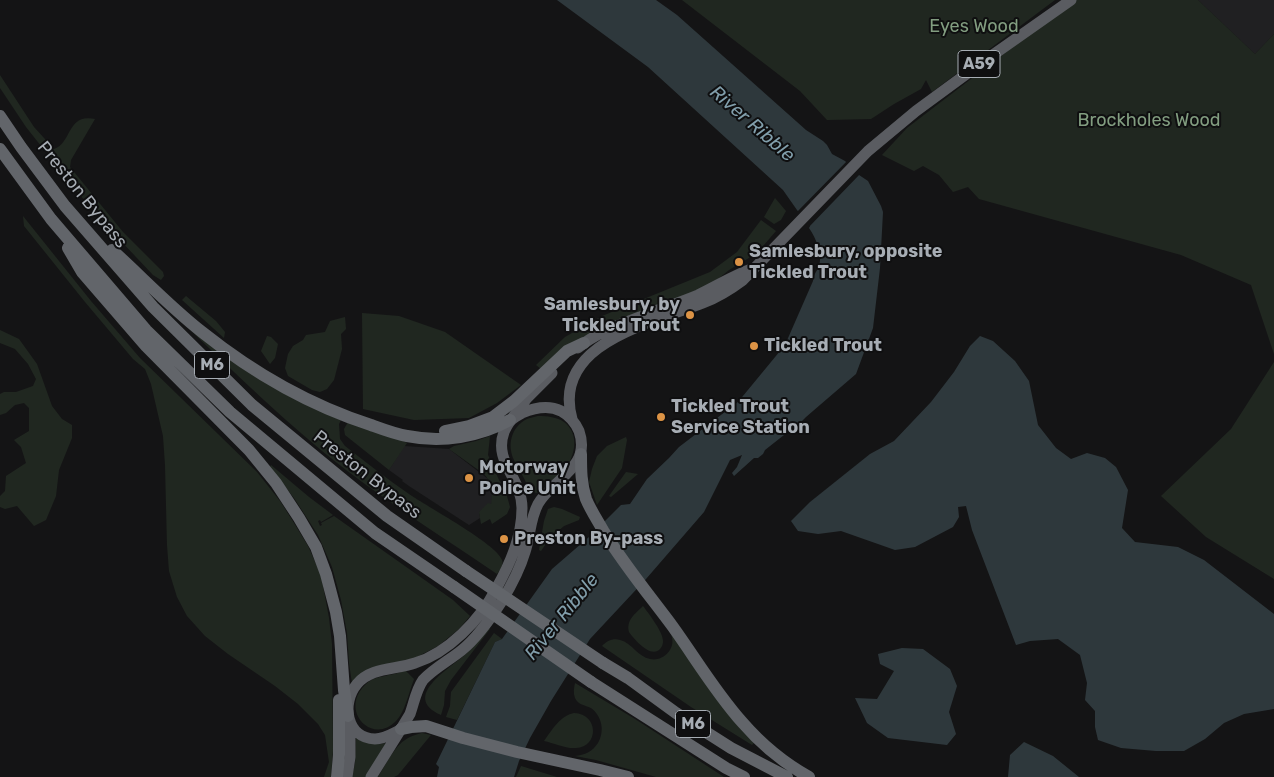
<!DOCTYPE html>
<style>
body{margin:0}
canvas{display:block;background:#141415}
</style>
<canvas width="1274" height="777"></canvas>
<script>
const context = document.querySelector('canvas').getContext('2d');
context.lineJoin = 'round';
function paint(path, color) { context.fillStyle = color; context.fill(path, 'evenodd'); }
function stroke(path, color, width, dash) { context.strokeStyle = color; context.lineWidth = width; context.lineCap = dash ? 'butt' : 'round'; context.setLineDash(dash || []); context.stroke(path); }
function label(font, color, halo, rows, align = 'center') {
  context.font = font + ' Rubik,sans-serif'; context.lineWidth = 4; context.setLineDash([]); context.textBaseline = 'middle'; context.strokeStyle = halo; context.fillStyle = color; for (const [text, x, y, turn = 0] of rows) {
    context.save(); context.translate(x, y); context.rotate((+turn || 0) * Math.PI / 180); context.textAlign = isNaN(turn) ? turn : align; if (halo) context.strokeText(text, 0, 0); context.fillText(text, 0, 0); context.restore();
  }
}
paint(new Path2D(`
 M1198 0H1274V34L1255 54Z
 M404 446 449 449 488 479 490 483 493 497 491 505 479 512 480 518 469 525 409 486 402 481 403 480 389 470Z`), '#202022');
paint(new Path2D(`
 M682 0H1055L932 92 926 80 921 89 894 104 871 119 827 120 800 91Z
 M1074 0H1198L1255 54 1274 34V354L1251 285 1181 255 979 199 968 187 953 192 939 175 923 166 914 171 882 155 907 128Z
 M0 75 34 127 54 149C72 143 67 113 95 119L71 160 70 167 123 232 163 272 164 276 161 280 153 275 119 239 79 194 26 127 0 88Z
 M775 198 786 211 781 220 774 224 764 217Z
 M23 216 91 301 140 358 257 472 280 501 294 523 308 546 321 575 329 618 332 644 333 751 331 777H324L329 762 325 735 318 724 298 704 275 686 228 654 205 636 187 616 177 597 169 571 167 545 165 465 163 436 151 384 145 369 133 359 85 302 24 226Z
 M761 220 776 231 757 253 729 270 718 279 703 289 607 326 541 369 536 365 565 337 602 316 710 272 737 252Z
 M186 296 216 321 225 332 224 338 182 300Z
 M362 313 399 316 445 332 521 385 497 403 469 418 414 420 363 409Z
 M345 317 346 329 341 334 342 349 334 380 327 389 320 392 312 390 288 376 285 368 288 354 293 346 303 340 306 335 325 332 330 321Z
 M185 325 341 420 339 424 340 439 345 446C366 462 387 479 409 494 426 506 497 544 502 560 504 565 500 570 497 574 447 540 395 507 346 470 289 426 237 375 185 325Z
 M0 330 19 339 37 364 52 406 62 419 72 425V438L59 470 56 496 46 520 34 526 17 506 5 509 0 507V496L5 491 6 476 26 463 21 447 14 440 29 431V408L24 403 15 405 6 413 0 415V394L4 392H16L33 386 36 379 28 364 15 349 0 343Z
 M267 336 271 337 278 344 275 358 270 364 261 351Z
 M1274 362V579L1206 537 1161 496 1231 429Z
 M538 416C547 416 557 417 564 422 580 434 575 456 565 469 557 478 546 484 539 493L529 492C527 480 519 471 514 460 507 445 511 427 527 419 530 418 534 417 538 416Z
 M348 422 393 436 407 443 389 470 345 435 344 429Z
 M490 436 488 455 499 480 505 489 510 507 507 514 492 524 490 519 481 524 479 512 488 503 491 504C493 493 492 482 484 474L449 449 454 446 476 441Z
 M626 437 627 440 622 468 597 505 589 482 592 469 597 456 607 446Z
 M271 465 309 497 333 515 321 522 320 520 318 521 320 526 322 525 321 523 334 516 453 600 470 616 459 629 438 646 411 660 352 683 349 663 347 633 341 600 332 567 318 535 294 498 270 467Z
 M626 472 638 474 611 497 609 496Z
 M554 507 562 509 580 517 579 520 564 526 550 538 541 551 539 550 544 521 548 509Z
 M643 606C649 614 663 632 663 641 663 644 662 647 660 649 651 659 634 639 629 632 626 620 635 614 643 606Z
 M488 628 490 629 451 680 445 691 444 705 441 715C399 696 453 667 468 652 475 644 482 636 488 628Z
 M669 630 755 742 752 745 691 707 602 646C607 641 613 638 620 640 632 643 638 657 650 659 662 662 675 650 672 638 672 636 670 632 669 630Z
 M494 633 502 639 495 642 457 720 446 717 450 706 451 692Z
 M405 670 414 679C409 692 405 712 396 721 372 746 338 710 366 684 377 674 393 677 405 670Z
 M575 683 635 719 724 777H656L596 760 575 756C585 755 592 752 598 743 605 731 602 716 591 708 585 705 578 705 575 698 573 693 574 688 575 683Z
 M574 713C599 714 599 747 576 748 566 749 554 743 544 741 552 730 560 716 574 713Z
 M422 733 431 735 398 775 394 777H378C387 763 395 744 410 737 414 735 418 734 422 733Z
 M356 738C365 744 375 745 386 743L366 777H352L355 763Z
 M521 766 557 777H516Z`), '#202720');
paint(new Path2D(`
 M557 0H656L677 15 806 130 823 141 827 145 832 154 845 161 859 175 868 181 881 206 883 212 880 268 873 328 856 374 806 417 793 430 784 435 765 450 763 454 758 458H754L734 476 732 473 737 467 742 455 730 460 704 512 646 579 590 639 551 701 530 738 519 761 514 777H437L439 767 436 764 495 642 502 639 552 569 589 537 621 505 630 504 647 479 669 458 679 447 738 402 785 345 813 281C814 273 816 273 819 266 823 255 816 238 809 228L810 226 797 210 783 190 648 67Z
 M980 336 993 341 1015 361 1029 381 1038 425 1056 448 1071 459 1087 453 1105 458 1116 467 1128 490 1122 528 1135 542 1178 547 1204 560 1274 614V709L1244 714 1224 723 1205 739 1184 751H1156L1121 748 1098 740 1095 727V711L1085 700 1087 683 1080 655 1058 639 1030 641 1016 645 972 530 966 506 958 507 959 517 953 527 915 547 895 550 841 531 818 534 798 531 791 521 810 502 870 454 894 441 931 402 954 372 970 346Z
 M902 648 923 649 950 669 957 686 949 712 956 734 947 745 888 738 867 723 855 698 877 699 894 671 880 664 878 654Z
 M1024 742 1053 756 1079 777H1008L1010 755Z`), '#2e383c');
paint(new Path2D(`
 M848 160 861 173 807 229V226L796 213Z`), '#141415');
stroke(new Path2D(`
 M578 348C595 333 619 325 640 317 659 309 679 303 698 295 717 286 734 275 754 268
 M513 417 527 398 552 373
 M572 419C551 343 652 323 703 303 718 297 731 289 743 280L868 151 916 111 980 64 1071 0
 M347 777 350 757V723
 M371 777 401 729C404 724 407 719 410 714 414 703 416 690 423 680 434 668 450 660 462 650 478 637 491 618 502 601 511 586 520 569 525 552 530 537 530 519 538 504 552 479 592 468 579 431 575 422 570 416 561 411 549 405 534 408 522 413 512 418 509 421 504 432 493 462 522 478 522 508 522 537 510 564 496 589 480 620 448 653 415 663 395 670 371 667 357 684 341 703 346 738 375 739 384 739 392 734 400 730`), '#5a5c61', 11);
stroke(new Path2D(`
 M0 116 21 147 65 206 153 307 252 405 387 516 466 571
 M0 149 51 219 146 330 230 412 375 533 454 587
 M68 248 82 272 146 346 249 450 276 483 299 518 316 547 326 574 336 612 340 636 344 690 348 716
 M112 250C142 277 170 307 202 332 252 372 309 405 371 425 382 429 395 434 407 436 442 443 479 437 510 420
 M445 431 469 426 493 417 514 401 567 351 584 343
 M581 454C581 470 581 484 586 499 591 511 598 521 604 532 625 566 650 596 673 627 696 659 716 693 742 722 761 744 784 763 809 777
 M603 663 628 678 676 713 731 748 787 777
 M591 682 726 768 744 777
 M401 729 411 727 426 726 463 738 517 752 600 770 628 777
 M337 777 339 755V700`), '#62656a', 12);
stroke(new Path2D(`
 M466 571 603 663
 M454 587 591 682`), '#62656a', 12);
for (const [x, y, r, color] of [
 [739,262,5,"#dc9345"],
 [690,315,5,"#dc9345"],
 [754,346,5,"#dc9345"],
 [661,417,5,"#dc9345"],
 [469,478,5,"#dc9345"],
 [504,539,5,"#dc9345"]
]) { const dot = new Path2D(); dot.arc(x, y, r, 0, 2 * Math.PI); context.fillStyle = color; context.fill(dot); stroke(dot, '#0f0f10', 2); }
for (const [x, y, w] of [
 [979,64,42],
 [212,365,35],
 [693,724,35]
]) { const box = new Path2D(); box.roundRect(x - w / 2, y - 13.5, w, 27, 4); context.fillStyle = '#0f0f10'; context.fill(box); stroke(box, '#a7adb4', 1); }
label('bold 16px', '#a7adb4', null, [
 ["A59",979,64],
 ["M6",212,365],
 ["M6",693,724]
]);
label('18px', '#829d80', '#0f0f10', [
 ["Eyes Wood",974,27],
 ["Brockholes Wood",1149,121]
]);
label('18px', '#a7adb4', '#0f0f10', [
 ["Preston Bypass",82,195,51],
 ["Preston Bypass",367,475,38]
]);
label('bold 18px', '#a7adb4', '#0f0f10', [
 ["Samlesbury, opposite",749,252],
 ["Tickled Trout",749,273],
 ["Samlesbury, by",680,305,"right"],
 ["Tickled Trout",680,326,"right"],
 ["Tickled Trout",764,346],
 ["Tickled Trout",671,407],
 ["Service Station",671,428],
 ["Motorway",479,468],
 ["Police Unit",479,489],
 ["Preston By-pass",514,539]
], 'left');
label('italic 19px', '#819eab', '#0f0f10', [
 ["River Ribble",752,124,41],
 ["River Ribble",562,617,-51]
]);
</script>
